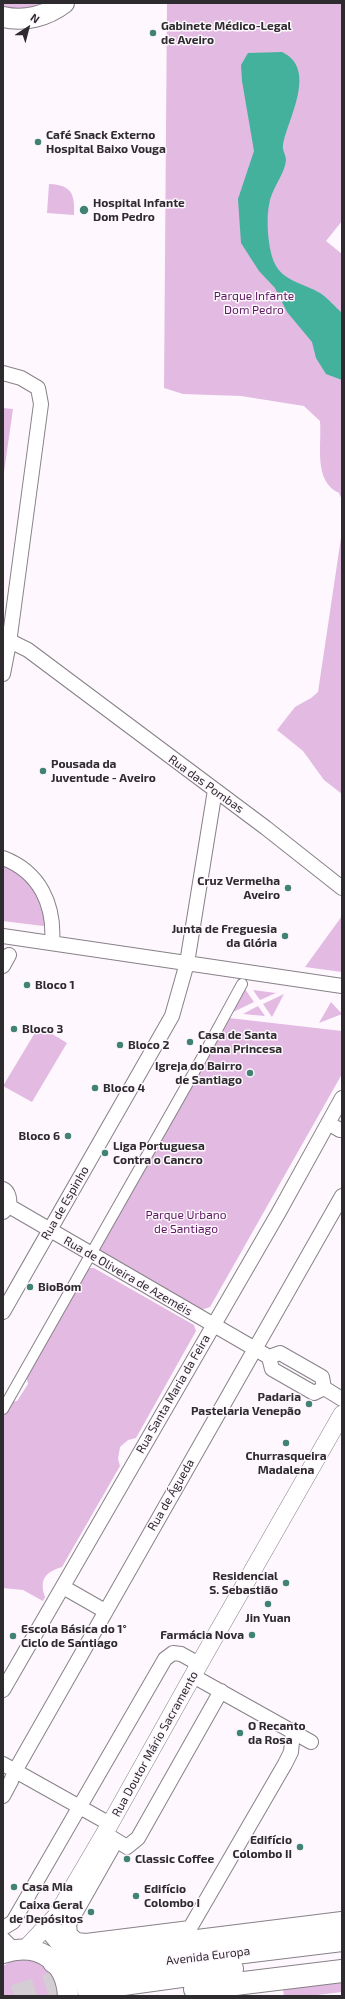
<!DOCTYPE html>
<meta charset="utf-8">
<style>
body{margin:0}
#map{position:relative;width:345px;height:1999px;overflow:hidden;background:#fef7fe;font-family:"Exo 2",sans-serif}
canvas{display:block}
.frame{position:absolute;inset:0;border:4px solid #2d2b2d;pointer-events:none}
.north{position:absolute;left:8px;top:8px;width:40px;height:40px;-webkit-text-stroke:3px #fef7fe;paint-order:stroke;rotate:36deg;font-size:11px;font-weight:700;line-height:16px;text-align:center;color:#2d2b2d}
.north::after{content:'';display:block;margin:auto;width:14px;height:18px;background:#2d2b2d;clip-path:polygon(50% 0,100% 100%,50% 72%,0 100%)}
</style>
<div id="map">
<canvas width="345" height="1999"></canvas>
<div class="frame"></div>
<div class="north">N</div>
</div>
<script>
const context = document.querySelector('canvas').getContext('2d');
context.lineJoin = 'round';
function paint(path, color) { context.fillStyle = color; context.fill(path, 'evenodd'); }
function stroke(path, color, width, dash) { context.strokeStyle = color; context.lineWidth = width; context.lineCap = dash ? 'butt' : 'round'; context.setLineDash(dash || []); context.stroke(path); }
function label(font, color, halo, rows, align = 'center') {
  context.font = font + ' "Exo 2",sans-serif'; context.lineWidth = 3; context.setLineDash([]); context.textBaseline = 'middle'; context.strokeStyle = halo; context.fillStyle = color; for (const [text, x, y, turn = 0] of rows) {
    context.save(); context.translate(x, y); context.rotate((+turn || 0) * Math.PI / 180); context.textAlign = isNaN(turn) ? turn : align; if (halo) context.strokeText(text, 0, 0); context.fillText(text, 0, 0); context.restore();
  }
}
paint(new Path2D(`
 M3 3H48L15 11 3 8Z
 M167 3H342V221L326 241 342 254V500L339 493C313 481 322 446 320 421L304 406 241 396 183 394 164 388Z
 M49 184C72 185 75 194 74 215L47 213Z
 M3 408 13 409 4 472H3Z
 M342 531V794L324 780 303 751 277 730 295 707 311 698 318 692Z
 M3 865C32 878 42 894 45 925L43 926 3 921Z
 M342 916V972L305 967Z
 M245 989 254 1002 231 1013Z
 M253 990 276 993 260 1000Z
 M284 994 272 1017 263 1004Z
 M331 1002 342 1014 319 1023Z
 M258 1006 265 1016 243 1014Z
 M229 1018 342 1031V1074L210 1307 201 1310 103 1254 99 1250 100 1246Z
 M39 1026 67 1043 32 1102 3 1086Z
 M90 1268H94L194 1325 196 1331 136 1438 128 1440 120 1447 118 1459 120 1466 62 1567C45 1572 39 1580 45 1597L43 1601 23 1590 3 1588V1414L10 1402 17 1401 28 1384 26 1374 85 1271Z
 M21 1959C45 1962 55 1973 58 1996H3V1966L10 1962Z
 M342 1981V1992L309 1996H284L283 1989Z`), '#e2bae2');
paint(new Path2D(`
 M282 52C318 69 288 118 283 145 282 150 286 155 286 160 285 174 271 189 269 205 266 220 268 250 275 264 283 281 305 284 320 293 328 298 335 307 342 313V380L326 374 316 358 312 342 287 312 275 288 259 271 241 243 238 199 254 151 242 81 241 65 248 53Z`), '#44b19c');
stroke(new Path2D(`
 M14 1996 74 1977`), '#d4ced4', 22, [22, 11]);
const pedestrian = new Path2D(`
 M3 1409 193 1074 242 984`);
const minor = new Path2D(`
 M3 373 21 378 38 388 41 404 9 643 3 674
 M9 643H14L28 650 266 828 342 888
 M3 858C40 872 55 905 52 943
 M3 936 342 986
 M3 966 9 955
 M328 1123 340 1130
 M3 1189C9 1192 10 1200 9 1206L3 1212
 M9 1206 269 1357 272 1369 314 1393 324 1388
 M3 1312 172 1016 187 963 215 790
 M269 1357 280 1353 322 1377 324 1388 342 1399
 M63 1587 105 1611
 M193 1676 311 1742
 M3 1690 279 1212 342 1098
 M3 1764 110 1824
 M3 1796 11 1781 15 1771 342 1196
 M109 1836 127 1847 138 1838 221 1691
 M116 1841 69 1924 70 1934 77 1940 86 1941 190 1928 285 1764 291 1752 293 1732
 M3 1928 13 1922 165 1659 173 1653 181 1654 199 1664
 M3 1939 14 1950`);
const tertiary = new Path2D(`
 M25 1949 56 1916 110 1824 205 1654 342 1414`);
const secondary = new Path2D(`
 M3 17C25 22 47 16 64 3
 M3 1953C37 1942 66 1959 68 1996`);
const primary = new Path2D(`
 M54 1933 68 1950 77 1956
 M54 1962 77 1956 342 1923
 M74 1977 137 1965 342 1940
 M88 1989 232 1969
 M195 1989 342 1971`);
stroke(pedestrian, '#878287', 12);
stroke(minor, '#878287', 16);
stroke(tertiary, '#878287', 18);
stroke(secondary, '#878287', 22);
stroke(primary, '#878287', 24);
stroke(pedestrian, '#fff', 10);
stroke(minor, '#fff', 14);
stroke(tertiary, '#fff', 17);
stroke(secondary, '#fff', 20);
stroke(primary, '#fff', 22);
for (const [x, y, r, color] of [
 [153,33,4,"#408375"],
 [38,142,4,"#408375"],
 [84,210,5,"#408375"],
 [43,771,4,"#408375"],
 [288,888,4,"#408375"],
 [285,936,4,"#408375"],
 [27,985,4,"#408375"],
 [14,1029,4,"#408375"],
 [190,1042,4,"#408375"],
 [120,1045,4,"#408375"],
 [250,1073,4,"#408375"],
 [95,1088,4,"#408375"],
 [68,1136,4,"#408375"],
 [105,1153,4,"#408375"],
 [30,1287,4,"#408375"],
 [309,1404,4,"#408375"],
 [286,1443,4,"#408375"],
 [286,1583,4,"#408375"],
 [268,1604,4,"#408375"],
 [252,1635,4,"#408375"],
 [13,1636,4,"#408375"],
 [240,1733,4,"#408375"],
 [300,1847,4,"#408375"],
 [127,1859,4,"#408375"],
 [14,1887,4,"#408375"],
 [136,1896,4,"#408375"],
 [91,1912,4,"#408375"]
]) { const dot = new Path2D(); dot.arc(x, y, r, 0, 2 * Math.PI); context.fillStyle = color; context.fill(dot); stroke(dot, '#fef7fe', 1.5); }
label('bold 12px', '#2d2b2d', '#fef7fe', [
 ["Gabinete Médico-Legal",161,26],
 ["de Aveiro",161,40],
 ["Café Snack Externo",46,135],
 ["Hospital Baixo Vouga",46,149],
 ["Hospital Infante",93,203],
 ["Dom Pedro",93,217],
 ["Pousada da",51,764],
 ["Juventude - Aveiro",51,778],
 ["Cruz Vermelha",280,881,"right"],
 ["Aveiro",280,895,"right"],
 ["Junta de Freguesia",277,929,"right"],
 ["da Glória",277,943,"right"],
 ["Bloco 1",35,985],
 ["Bloco 3",22,1029],
 ["Casa de Santa",198,1035],
 ["Joana Princesa",198,1049],
 ["Bloco 2",128,1045],
 ["Igreja do Bairro",242,1066,"right"],
 ["de Santiago",242,1080,"right"],
 ["Bloco 4",103,1088],
 ["Bloco 6",60,1136,"right"],
 ["Liga Portuguesa",113,1146],
 ["Contra o Cancro",113,1160],
 ["BioBom",38,1287],
 ["Padaria",301,1397,"right"],
 ["Pastelaria Venepão",301,1411,"right"],
 ["Churrasqueira",286,1456,"center"],
 ["Madalena",286,1470,"center"],
 ["Residencial",278,1576,"right"],
 ["S. Sebastião",278,1590,"right"],
 ["Jin Yuan",268,1618,"center"],
 ["Escola Básica do 1°",21,1629],
 ["Ciclo de Santiago",21,1643],
 ["Farmácia Nova",244,1635,"right"],
 ["O Recanto",248,1726],
 ["da Rosa",248,1740],
 ["Edifício",292,1840,"right"],
 ["Colombo II",292,1854,"right"],
 ["Classic Coffee",135,1859],
 ["Casa Mia",22,1887],
 ["Edifício",144,1889],
 ["Colombo I",144,1903],
 ["Caixa Geral",83,1905,"right"],
 ["de Depósitos",83,1919,"right"]
], 'left');
label('12px', '#5e1961', '#fef7fe', [
 ["Parque Infante",254,296],
 ["Dom Pedro",254,310],
 ["Parque Urbano",186,1215],
 ["de Santiago",186,1229]
]);
label('12px', '#2d2b2d', '#fef7fe', [
 ["Rua das Pombas",206,784,36],
 ["Rua de Espinho",65,1203,-60],
 ["Rua de Oliveira de Azeméis",128,1276,30],
 ["Rua Santa Maria da Feira",173,1394,-60],
 ["Rua de Águeda",171,1495,-60],
 ["Rua Doutor Mário Sacramento",155,1744,-61],
 ["Avenida Europa",208,1956,-7]
]);
</script>
